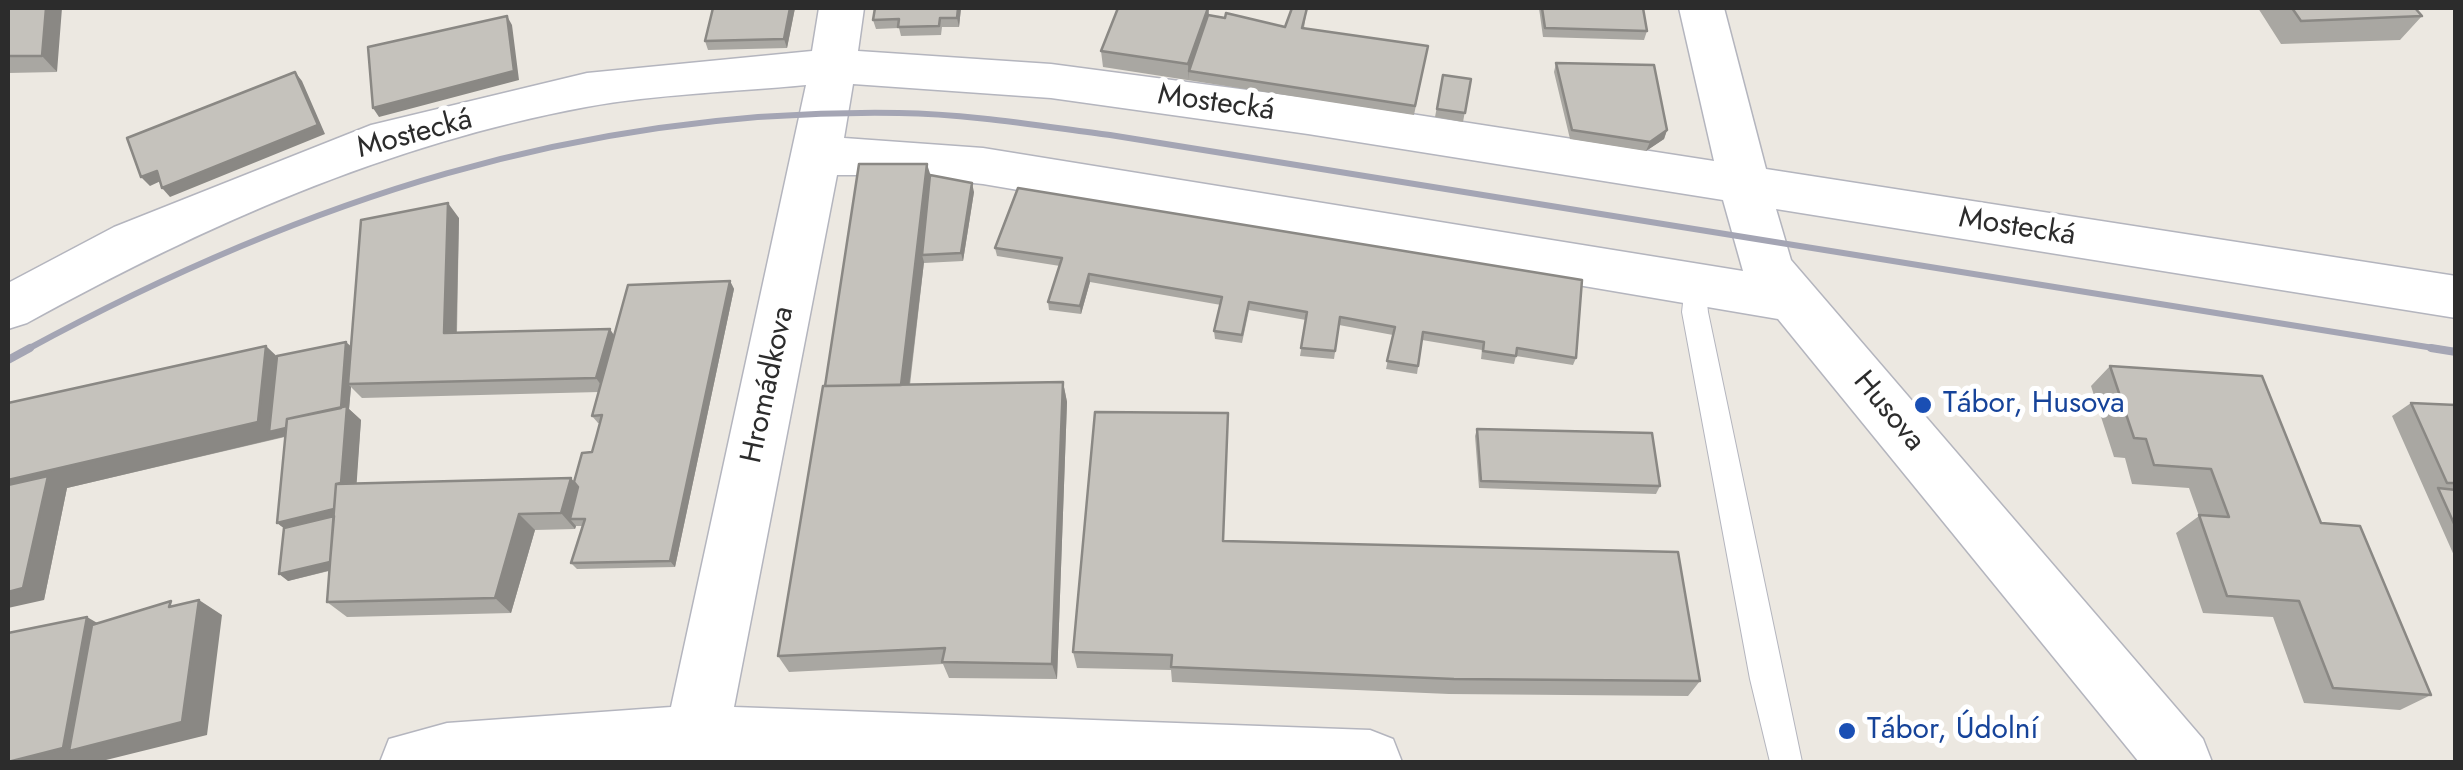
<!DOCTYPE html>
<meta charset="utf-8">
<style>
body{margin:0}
#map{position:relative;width:2463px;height:770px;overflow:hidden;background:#ece8e1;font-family:Jost,sans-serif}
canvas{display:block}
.frame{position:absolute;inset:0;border:10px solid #2c2c2c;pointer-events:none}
</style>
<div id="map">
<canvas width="2463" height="770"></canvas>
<div class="frame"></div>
</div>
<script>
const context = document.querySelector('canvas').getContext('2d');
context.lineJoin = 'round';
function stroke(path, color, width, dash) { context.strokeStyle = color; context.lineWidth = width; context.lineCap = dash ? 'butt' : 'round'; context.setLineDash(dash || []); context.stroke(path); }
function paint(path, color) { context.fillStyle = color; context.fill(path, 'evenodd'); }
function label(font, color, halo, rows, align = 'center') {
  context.font = font + ' Jost,sans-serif'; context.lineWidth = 10; context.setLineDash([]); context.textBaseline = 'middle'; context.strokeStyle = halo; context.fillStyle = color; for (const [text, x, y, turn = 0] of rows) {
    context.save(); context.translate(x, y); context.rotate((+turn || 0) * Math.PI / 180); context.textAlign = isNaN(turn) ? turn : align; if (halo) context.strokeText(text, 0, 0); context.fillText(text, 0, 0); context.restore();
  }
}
const lane = new Path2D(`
 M1695 273 1704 276 1708 312 1802 762H1770L1750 679 1682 312 1686 276Z`);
const street = new Path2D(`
 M819 8H864L858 51 1051 64 1308 98 1714 161 1679 8H1724L1766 169 2456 276V318L1776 209 1791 260 2203 739 2212 762H2139L1778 319 983 184 897 175H837L734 707 1370 730 1393 739 1402 762H380L389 739 447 723 671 707 806 85C733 92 658 94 586 107 387 144 203 226 27 323L8 329V283L114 227 371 125 587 73 812 51ZM853 84 1051 98 1308 134 1723 200 1743 271 983 148 844 138Z`);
stroke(lane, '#b4b5be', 2);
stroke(street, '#b4b5be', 3);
paint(lane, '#fff');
paint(street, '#fff');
stroke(new Path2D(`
 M26 350C302 200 581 108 899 113 970 114 1040 126 1110 135L2446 350`), '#a4a5b4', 6);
stroke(new Path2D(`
 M2431 348 2456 352
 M8 360 30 348`), '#a4a5b4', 8);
paint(new Path2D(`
 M8 8 57 72 8 73Z
 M713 8H795L787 48 708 50 705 41Z
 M961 8 959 27H942L941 35 901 36 899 28 876 29 873 20Z
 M1209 8V16L1285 27 1307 8 1304 28 1428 46 1414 115 1103 67 1101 51Z
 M1539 8H1643L1647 31 1644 40 1543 37Z
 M2258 8H2415L2422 16 2400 40 2281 44Z
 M1556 63 1667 130 1664 139 1646 151 1570 139 1554 72Z
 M1443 75 1471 79 1463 122 1435 117Z
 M930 175 974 192 963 261 924 263V262L910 385 1063 382 1067 402 1057 679 949 678 943 664 789 672 778 656 825 386Z
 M1018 188 1576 358 1573 365 1516 356 1514 364 1481 359 1482 350 1422 340 1417 374 1386 369 1393 335 1339 325 1334 359 1300 356 1306 320 1249 310 1242 343 1215 339 1214 331 1221 305 1090 282 1081 314 1049 310 1048 302 1060 266 997 256 995 248Z
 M459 218 457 333 614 335 730 281 734 289 675 567 577 569 571 563 582 526H576L575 529 535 530 511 613 347 617 327 602 329 571 288 581 284 528 277 523 285 437 67 488 44 600 8 403 277 356 351 347ZM351 387 362 398 599 392 592 416 598 423H600L592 452 574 482 571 478 356 483 361 420 349 409Z
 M2110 366 2321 523 2431 695 2400 710 2304 703 2273 617 2203 613 2176 533 2199 516 2189 488 2132 484 2125 458 2114 457 2091 386Z
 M2411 403 2456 405V560L2392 416Z
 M1477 429 1660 486 1656 494 1479 488 1475 436Z
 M1224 541 1700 681 1688 696 1449 694 1172 682 1171 670 1077 668 1073 652Z`), '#a9a7a2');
paint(new Path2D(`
 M46 8H62L57 72 42 56Z
 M790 8H795L787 48 784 39Z
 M958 8H961L959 27 957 18Z
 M1208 8 1209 23 1189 71V80L1188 64Z
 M507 16 512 25 519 80 379 117 373 108Z
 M295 72 302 81 325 134 170 197 162 188Z
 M1667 130 1664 139 1646 151 1650 142Z
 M927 164 933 183 922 255 924 262 907 404 901 386Z
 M157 171 165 179 150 186 141 177Z
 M972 183 974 192 963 261 961 253Z
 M448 203 459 218 456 348 444 333Z
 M1089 274 1090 282 1081 314 1080 306Z
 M730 281 734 289 675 567 670 561Z
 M610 329 619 343 606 392 596 378Z
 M346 342 354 349 348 384 351 387 349 409 361 420 351 565 288 581 279 574 293 535 277 523 346 422 67 488 44 600 8 608V480L266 346 285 364Z
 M1063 382 1067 402 1057 679 1052 664Z
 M571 478 584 494 570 519 576 526 575 529 561 513Z
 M519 514 535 530 511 613 495 598Z
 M199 600 222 615 207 735 98 762H11L87 617 118 635Z`), '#8a8884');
const building = new Path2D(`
 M8 8H46L42 56H8Z
 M713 8H790L784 39 705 41Z
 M875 8H958L957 18H940L939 26 898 27 899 19 873 20Z
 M1118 8H1208L1188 64 1101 51Z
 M1292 8H1307L1302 28 1428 46 1415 106 1189 71 1208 15 1225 18 1226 13 1285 27Z
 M1542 8H1643L1647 31 1545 28Z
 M2292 8H2415L2422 16 2301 21Z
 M507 16 514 71 373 108 368 47Z
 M1556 63 1654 65 1667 130 1650 142 1572 130Z
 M295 72 318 125 162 188 157 171 141 177 127 138Z
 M1443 75 1471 79 1465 113 1437 109Z
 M859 164H927L901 385 825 386Z
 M930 175 972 183 961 253 922 255Z
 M1018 188 1582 280 1576 358 1517 348 1516 356 1483 351 1484 342 1423 332 1418 366 1387 361 1395 327 1340 317 1335 351 1301 348 1307 312 1249 302 1242 335 1214 331 1222 297 1089 274 1080 306 1048 302 1062 258 995 248Z
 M448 203 444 333 610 329 596 378 348 384 361 220Z
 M730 281 670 561 571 563 585 519H570L578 487 574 482 582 453 592 452 597 434 602 415 592 416 628 285Z
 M346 342 341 408 287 419 286 428 269 432 277 356Z
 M266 346 258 422 8 480V403Z
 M2110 366 2262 376 2321 523 2360 526 2431 695 2333 688 2299 601 2227 596 2199 515 2229 517 2211 469 2154 465 2146 439 2134 438Z
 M1063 382 1052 664 942 662 945 648 778 656 823 386Z
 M2411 403 2456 405V483H2447Z
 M347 406 341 483 336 484 334 509 277 523 287 419Z
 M1095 412 1228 413 1223 541 1678 552 1700 681 1454 679 1171 667 1172 655 1073 652Z
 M1477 429 1652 433 1660 486 1481 481Z
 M48 476 23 588 8 592V485Z
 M571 478 561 513 519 514 495 598 327 602 336 484Z
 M2438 488 2456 490V528Z
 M334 516 330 562 279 574 284 528Z
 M199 600 182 722 69 751 92 625 171 601 169 607Z
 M87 617 63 748 8 762V633Z`);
paint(building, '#c5c2bc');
stroke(building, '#8a8884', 2.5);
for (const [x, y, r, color] of [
 [1923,405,10,"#1a4fb4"],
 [1847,731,10,"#1a4fb4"]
]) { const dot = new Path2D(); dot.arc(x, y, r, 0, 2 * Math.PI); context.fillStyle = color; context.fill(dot); stroke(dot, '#fff', 4); }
label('30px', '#2c2c2c', '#fff', [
 ["Mostecká",1216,104,8],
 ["Mostecká",415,135,-15],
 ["Mostecká",2017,228,9],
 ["Hromádkova",769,385,-78],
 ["Husova",1888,412,50]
]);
label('30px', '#164399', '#fff', [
 ["Tábor, Husova",1943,405],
 ["Tábor, Údolní",1867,731]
], 'left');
</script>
